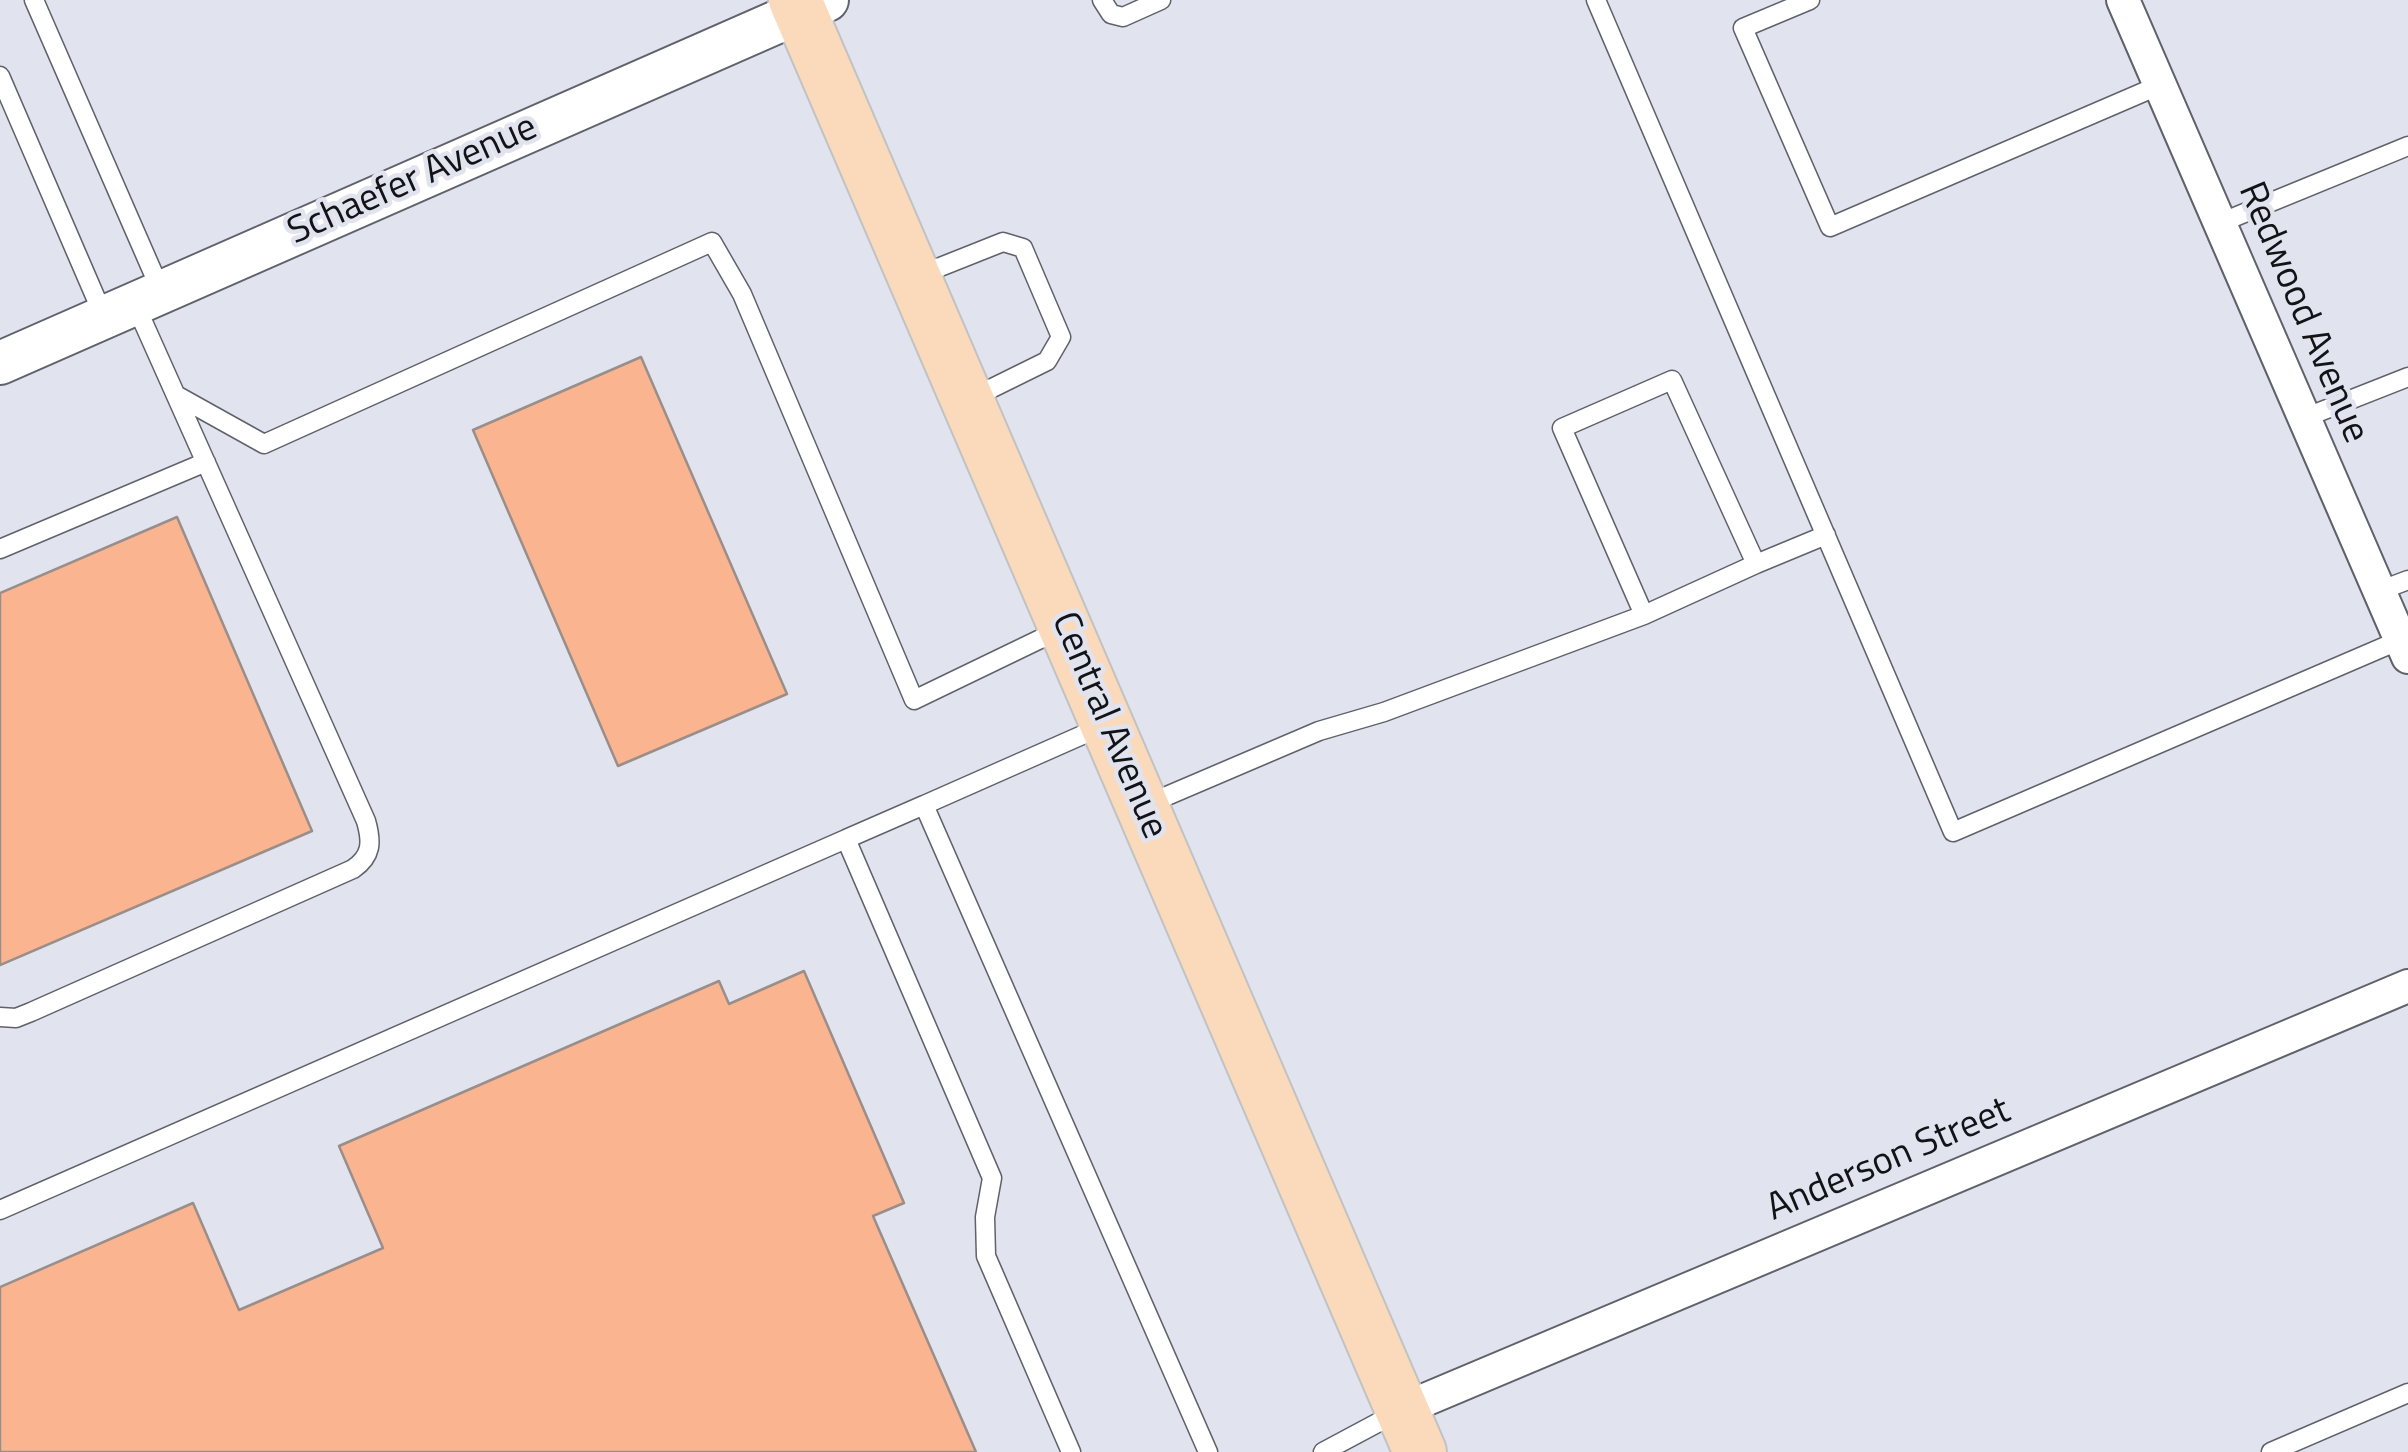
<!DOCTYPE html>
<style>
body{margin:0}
canvas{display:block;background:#e1e3ee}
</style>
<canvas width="2408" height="1452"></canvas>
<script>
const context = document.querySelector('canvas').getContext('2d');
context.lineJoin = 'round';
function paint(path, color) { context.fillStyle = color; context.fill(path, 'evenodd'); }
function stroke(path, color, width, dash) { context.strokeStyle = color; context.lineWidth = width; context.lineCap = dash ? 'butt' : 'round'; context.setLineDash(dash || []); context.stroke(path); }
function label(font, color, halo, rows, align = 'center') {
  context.font = font + ' "Titillium Web",sans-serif'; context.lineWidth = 9; context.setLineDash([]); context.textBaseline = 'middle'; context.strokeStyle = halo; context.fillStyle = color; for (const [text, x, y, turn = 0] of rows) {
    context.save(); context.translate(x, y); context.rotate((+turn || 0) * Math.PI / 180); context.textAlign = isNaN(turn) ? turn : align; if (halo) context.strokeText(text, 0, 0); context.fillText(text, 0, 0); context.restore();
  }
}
const building = new Path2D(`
 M641 357 787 694 618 766 473 430Z
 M177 517 312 831 0 965V593Z
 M804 971 904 1203 873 1216 976 1452H0V1287L193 1203 239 1310 383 1248 339 1146 719 981 729 1004Z`);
paint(building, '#fab490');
stroke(building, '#998e89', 2.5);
const service = new Path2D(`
 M34 0 161 291
 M1102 0 1111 14 1123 17 1161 0
 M1596 0 1953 832 2400 640
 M1810 0 1743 28 1830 227 2160 85
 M0 76 104 317
 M2220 223 2408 146
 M920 275 1003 242 1023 248 1061 337 1047 361 972 398
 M176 395 264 444 712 242 742 294 914 700 1059 630
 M2304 418 2408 377
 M0 549 206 462
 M2379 591 2408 580
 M1644 615 1756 564
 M1105 725 924 805 1208 1452
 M1148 804 1319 731 1384 712 1644 615 1562 428 1672 380 1756 564 1826 535
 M924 805 846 839 992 1178 985 1217 986 1256 1071 1452
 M0 1017 16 1018 31 1012 353 869C372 856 372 842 366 821L135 304
 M0 1210 846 839
 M1323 1452 1396 1413
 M2271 1452 2408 1393`);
const minor = new Path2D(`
 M2123 0 2408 657
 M1401 1410 2408 986`);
const tertiary = new Path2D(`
 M0 363 827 0`);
const primary = new Path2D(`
 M795 0 1420 1452`);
stroke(service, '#5f626b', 21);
stroke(minor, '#5f626b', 36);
stroke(tertiary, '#5f626b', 46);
stroke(primary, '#c1c2c3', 56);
stroke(service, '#fff', 18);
stroke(minor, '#fff', 32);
stroke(tertiary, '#fff', 42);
stroke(primary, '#fadabb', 52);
label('38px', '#121317', '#e1e3ee', [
 ["Schaefer Avenue",413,181,-24],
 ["Redwood Avenue",2302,313,67],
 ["Central Avenue",1108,726,67],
 ["Anderson Street",1889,1161,-23]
]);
</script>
